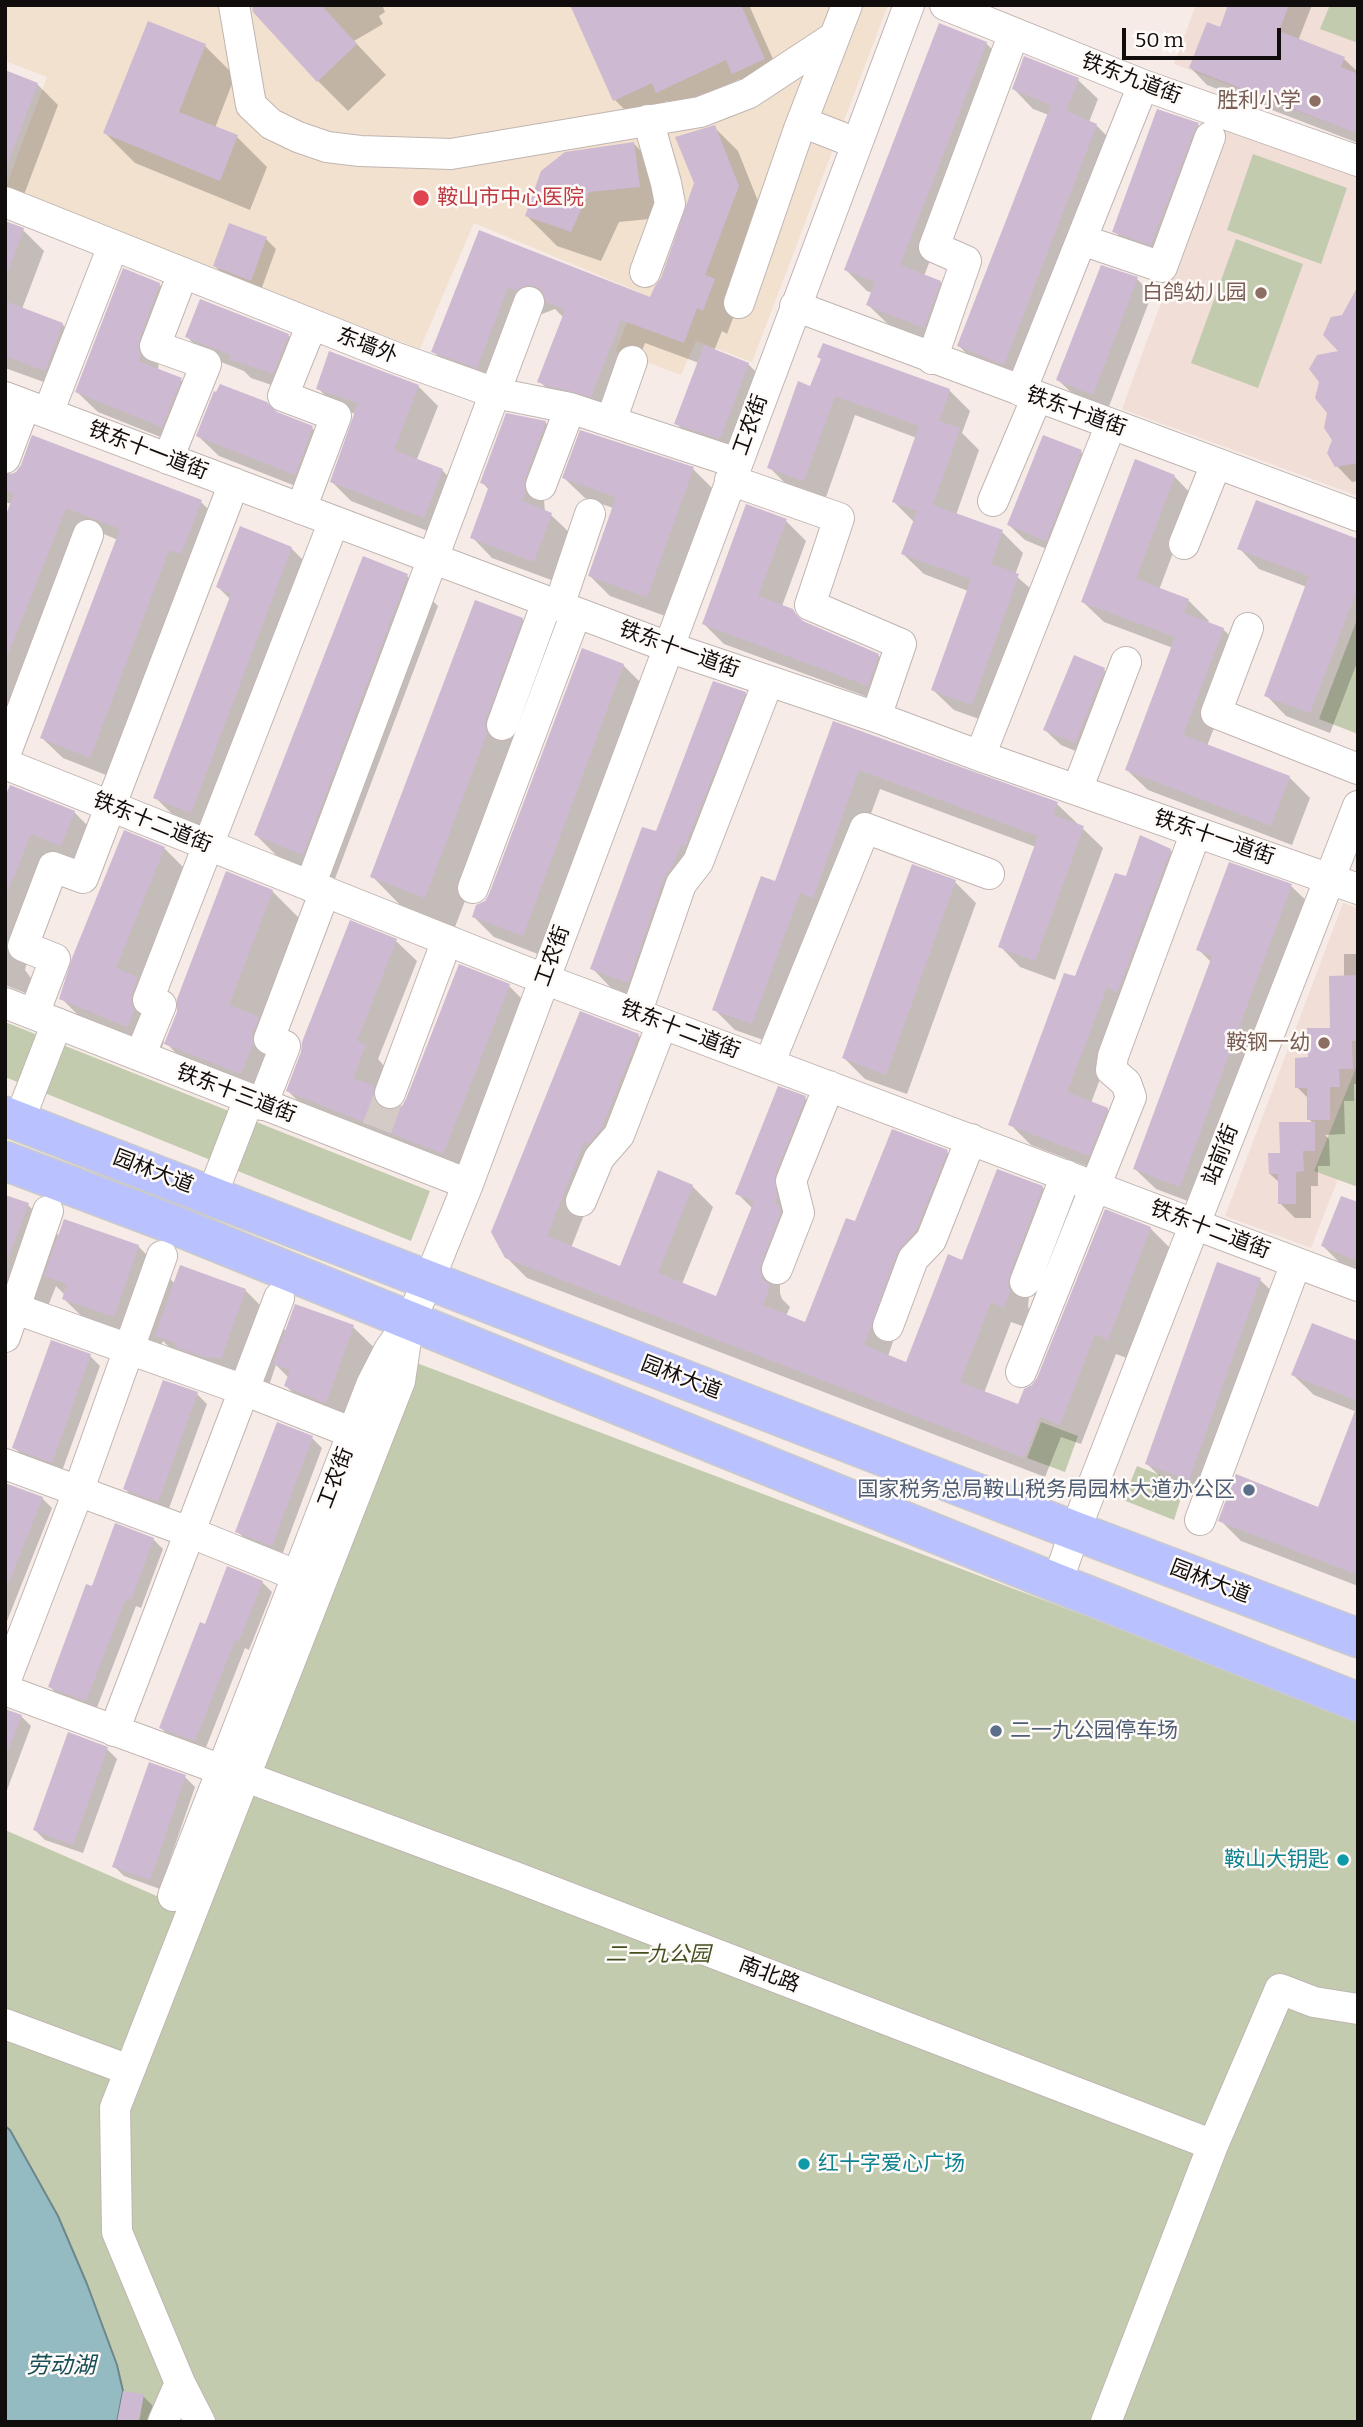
<!DOCTYPE html>
<meta charset="utf-8">
<style>
body{margin:0}
#map{position:relative;width:1363px;height:2427px;overflow:hidden;background:#f6ebe7;font-family:Bitter,serif}
canvas{display:block}
.frame{position:absolute;inset:0;border:7px solid #110d0c;pointer-events:none}
.scale{position:absolute;left:1122px;top:28px;width:159px;height:32px;box-sizing:border-box;border:4px solid #110d0c;border-top:0;padding-left:9px;font-size:21px;line-height:24px;white-space:nowrap;color:#110d0c;-webkit-text-stroke:5px #fefaf8;paint-order:stroke}
</style>
<div id="map">
<canvas width="1363" height="2427"></canvas>
<div class="frame"></div>
<div class="scale">50 m</div>
</div>
<script>
const context = document.querySelector('canvas').getContext('2d');
context.lineJoin = 'round';
function paint(path, color) { context.fillStyle = color; context.fill(path, 'evenodd'); }
function stroke(path, color, width, dash) { context.strokeStyle = color; context.lineWidth = width; context.lineCap = dash ? 'butt' : 'round'; context.setLineDash(dash || []); context.stroke(path); }
function label(font, color, halo, rows, align = 'center') {
  context.font = font + ' Bitter,"Noto Sans SC",serif'; context.lineWidth = 5; context.setLineDash([]); context.textBaseline = 'middle'; context.strokeStyle = halo; context.fillStyle = color; for (const [text, x, y, turn = 0] of rows) {
    context.save(); context.translate(x, y); context.rotate((+turn || 0) * Math.PI / 180); context.textAlign = isNaN(turn) ? turn : align; if (halo) context.strokeText(text, 0, 0); context.fillText(text, 0, 0); context.restore();
  }
}
paint(new Path2D(`
 M1196 5H1358V134L1174 64Z
 M1225 128 1358 177V496L1122 409Z
 M1343 903 1358 908V1186L1338 1179 1311 1248 1225 1216Z`), '#f1ded6');
paint(new Path2D(`
 M5 5H888L752 362 696 341 681 375 616 351 639 292 474 223 420 349 5 189 47 77 5 61Z`), '#f2e1cf');
paint(new Path2D(`
 M1330 5H1358V43L1320 29Z
 M1253 154 1347 188 1321 264 1227 230Z
 M1236 239 1303 264 1258 388 1191 363Z
 M1358 617V734L1319 719Z
 M5 1022 430 1191 411 1241 5 1077Z
 M1358 1063V1187L1314 1171Z
 M414 1362 1358 1719V2422H5V1830L175 1904Z
 M1041 1422 1078 1436 1065 1472 1027 1458Z
 M1137 1466 1185 1485 1174 1520 1123 1500Z`), '#c3cbae');
const water = new Path2D(`
 M5 2126 10 2130 58 2216 87 2284 117 2365 123 2391 117 2422H5Z`);
paint(water, '#95bbc2');
stroke(water, '#6d878b', 2);
paint(new Path2D(`
 M254 5H382L385 12 379 16 383 24 354 41 386 75 348 111 318 81Z
 M572 5H749L781 77 751 90 740 79 674 109 667 101 632 117 615 100Z
 M1230 5H1312L1298 41 1344 59 1358 72V143L1207 85 1191 68 1221 29Z
 M986 43 1006 64 924 276 940 282 960 303 945 347 889 325 868 305 873 293 867 291 846 270Z
 M205 46 235 76 215 128 237 137 267 167 250 210 135 163 105 133Z
 M1025 58 1078 80 1098 99 1089 122 1096 125 1116 145 1023 383 979 366 959 346 1049 115 1033 109 1014 89Z
 M5 72 37 84 58 105 22 200 5 193Z
 M1159 111 1198 125 1218 145 1172 264 1135 252 1114 231Z
 M714 127 738 151 762 211 738 305 727 334 722 331 714 351 748 364 764 380 736 453 691 439 676 423 699 363 645 343 616 420 564 405 539 381 564 318 555 309 542 314 532 310 501 391 458 376 433 351 480 232 651 299 663 279Z
 M634 144 664 174 669 217 619 222 601 261 557 246 527 216Z
 M5 223 23 230 44 251 22 309 62 324 83 345 66 390 5 368Z
 M266 239 276 249 261 290 225 276 215 266Z
 M1137 279 1152 294 1108 409 1074 395 1058 380Z
 M159 284 180 305 159 361 158 370 181 380 201 400 183 446 98 412 77 392Z
 M1358 302V481L1352 482 1337 466 1334 440 1344 316Z
 M288 335 308 355 292 392 251 378 244 371 206 356 187 337Z
 M418 386 438 406 417 459 442 470 461 490 443 537 351 501 332 482 356 414 337 408 318 388Z
 M811 388 949 390 970 411 962 433 979 450 956 515 1002 532 1023 553 1015 575 1039 596 993 724 954 710 933 690 968 591 924 574 903 554 914 522 894 502 917 438 855 415 825 500 790 488 769 467Z
 M277 414 312 428 333 448 316 494 219 456 198 436Z
 M507 415 546 423 566 443 544 500 545 512 551 515 572 535 554 581 492 558 472 537 489 490 482 482Z
 M5 431 19 445 9 477 201 502 221 522 111 777 63 758 42 738 118 540 87 527 5 731V522L12 504 5 502Z
 M1081 452 1096 467 1061 555 1025 540 1009 525Z
 M693 469 713 489 668 617 610 596 590 576 613 508 585 498 564 478Z
 M1174 476 1194 497 1159 590 1188 600 1209 621 1208 623 1223 629 1244 650 1207 746 1289 777 1310 798 1292 845 1148 790 1127 770 1173 648 1104 622 1083 602Z
 M786 521 806 541 782 606 792 610 806 624 878 655 899 676 889 705 724 644 704 624Z
 M1358 540V660L1330 733 1286 716 1266 695 1307 587 1259 569 1239 548Z
 M291 548 314 571 214 834 178 820 155 797 231 600 218 587Z
 M407 576 438 606 333 884 286 865 256 835Z
 M522 619 552 650 517 765 455 927 402 907 372 876Z
 M623 665 644 686 543 956 494 937 474 917 486 902Z
 M1104 670 1119 685 1090 757 1061 745 1045 730Z
 M745 693 765 714 701 864 649 1002 612 989 592 968 657 833Z
 M834 723 1057 804 1103 848 1055 980 1020 967 1000 946 1036 847 880 789 833 917 772 1043 735 1030 714 1009 776 883Z
 M5 801 74 812 95 833 82 866 52 854 25 970 33 981 28 994 5 985Z
 M164 848 195 879 149 990 164 1042 158 1056 91 1028 61 998Z
 M1170 850 1191 871 1127 1007 1091 1103 1107 1109 1128 1130 1109 1175 1031 1145 1010 1124 1127 878Z
 M955 882 976 903 907 1094 865 1079 844 1058Z
 M1291 886 1312 906 1201 1206 1156 1189 1135 1169 1212 963 1198 949Z
 M272 891 302 921 272 1103 196 1073 166 1043Z
 M396 941 417 961 378 1059 385 1067 376 1091 394 1108 393 1112 403 1107 509 986 529 1006 463 1173 309 1112 288 1091Z
 M1344 954H1358V1084H1354V1101H1344L1345 1134 1325 1135 1329 1139 1330 1166H1318V1186H1311V1218H1295L1280 1203V1183L1270 1174 1282 1155 1314 1124 1309 1119V1099L1297 1087 1310 1059 1331 1030 1344 977Z
 M638 1035 659 1056 605 1161 571 1248 621 1268 659 1173 692 1186 713 1207 682 1284 717 1298 753 1209 738 1194 805 1098 826 1119 794 1197 800 1233 780 1284V1293L782 1299 790 1307 786 1316 806 1324 856 1224 947 1152 967 1172 917 1274 888 1356 907 1364 963 1262 1042 1187 1063 1208 1029 1297 1028 1306 1030 1313 1025 1327 1011 1322 984 1393 1019 1407 1150 1228 1171 1249 1129 1359 1116 1354 1081 1444 1061 1437 1045 1477 527 1278 506 1257Z
 M5 1196 28 1205 60 1237 138 1246 175 1284 245 1290 287 1332 353 1327 396 1369 329 1428 286 1386 289 1378 276 1365 264 1400 200 1378 163 1341 156 1359 107 1341 64 1299 65 1295 56 1286 45 1314 5 1299Z
 M1358 1204V1270L1341 1264 1323 1246Z
 M1260 1280 1281 1300 1210 1500 1168 1484 1147 1464Z
 M1358 1343V1586L1241 1541 1220 1520 1319 1509 1357 1412 1314 1395 1293 1375Z
 M90 1356 100 1366 62 1471 24 1458 15 1448Z
 M164 1382 197 1394 207 1404 168 1511 135 1499 125 1489Z
 M312 1438 322 1448 282 1555 247 1541 237 1531Z
 M5 1485 42 1498 52 1508 5 1626Z
 M153 1539 163 1549 141 1608 136 1606 96 1710 60 1697 50 1687 93 1588Z
 M262 1582 272 1592 249 1650 245 1648 205 1750 171 1738 161 1728 206 1626Z
 M5 1711 21 1716 31 1726 7 1790 5 1789Z
 M107 1749 117 1759 83 1853 45 1840 35 1830Z
 M185 1777 195 1787 160 1889 124 1876 114 1866Z
 M143 2396 153 2406 150 2422H118Z`), '#0003');
paint(new Path2D(`
 M252 5H321L357 44 317 82 253 12Z
 M570 5H741L765 59 732 74 726 60 656 93 652 83 613 101Z
 M1228 5H1289L1279 31 1345 57 1341 67 1358 74V134L1189 68 1207 22 1220 27Z
 M148 21 206 44 179 112 238 135 220 181 103 133Z
 M939 23 987 42 900 265 941 281 924 328 866 305 875 282 844 270Z
 M1024 56 1079 78 1066 111 1097 124 1004 365 957 346 1051 105 1012 89Z
 M5 70 38 83 7 165H5Z
 M1157 109 1199 123 1194 131 1151 245 1112 232Z
 M715 125 739 186 705 275 715 279 703 311 697 308 684 343 621 320 591 397 549 386 537 382 565 310 546 302 542 290 536 286 527 285 516 290 508 287 477 368 431 352 479 230 650 297 655 286 661 278 694 183 675 137Z
 M634 142 640 187 589 192 571 232 525 216 541 171 565 152Z
 M5 221 24 228 7 275 5 274Z
 M229 223 267 237 251 281 213 266Z
 M1101 265 1138 277 1093 395 1056 380Z
 M123 268 160 283 139 340 138 348 141 355 138 361 182 378 162 427 75 392Z
 M1358 286V463L1335 467 1327 453 1332 440 1324 428 1327 413 1315 398 1319 382 1309 369 1317 355 1338 351 1323 335 1331 317 1342 315Z
 M200 299 289 334 273 374 229 359 231 355 185 337Z
 M5 301 63 323 45 371 5 356Z
 M823 343 950 389 939 421 960 428 933 505 1003 530 991 564 1019 574 972 705 931 690 971 579 901 554 917 511 892 502 919 426 835 396 804 481 767 468 798 381 810 386 821 359 817 357Z
 M704 345 749 363 720 439 674 424Z
 M329 351 419 385 394 450 443 469 424 518 330 482 358 403 316 389Z
 M220 384 267 402 277 412 313 426 295 475 196 436 214 391 216 392Z
 M506 413 546 421 525 479V492L522 501 552 513 534 562 470 538 489 486 480 483Z
 M580 430 694 467 647 597 588 576 616 497 562 478Z
 M32 435 202 500 181 554 169 550 90 758 40 738 120 529 66 508 5 662V517L14 494 5 490V483L8 475 16 472 21 465Z
 M1043 435 1082 450 1046 541 1007 525Z
 M1135 459 1175 475 1136 579 1189 599 1184 613 1224 628 1183 735 1290 776 1271 826 1125 770 1175 637 1081 602Z
 M1256 500 1358 539V587L1310 713 1264 696 1309 576 1237 549Z
 M746 504 787 519 758 596 793 609 797 616 803 621 879 654 868 686 702 624Z
 M240 526 292 547 191 813 153 798 231 594 216 587Z
 M363 556 408 574 303 855 254 835Z
 M475 600 523 618 486 719 485 727 487 733 425 898 370 877Z
 M582 648 624 664 523 936 472 917 476 905 485 901 489 894Z
 M1074 655 1105 668 1075 743 1043 730Z
 M713 681 746 692 685 846 681 845 673 865 664 878 628 983 590 969 642 827 656 831Z
 M833 721 1058 802 1053 815 1084 826 1035 961 998 947 1038 836 859 770 813 898 800 893 752 1024 712 1010 761 876 775 881Z
 M10 785 75 811 61 846 31 834 6 896 5 797Z
 M124 830 165 847 116 968 138 977 132 994 131 1003 134 1011 128 1027 59 999 72 958Z
 M1140 835 1171 849 1117 993 1107 987 1067 1092 1108 1108 1089 1156 1008 1125 1064 973 1075 976 1115 873 1126 876Z
 M1229 862 1292 884 1180 1187 1133 1169 1212 956 1196 950Z
 M912 864 956 880 886 1075 842 1058Z
 M226 871 273 890 229 1005 259 1017 252 1033 253 1044 241 1074 164 1044 177 1012V999Z
 M350 920 397 939 357 1041 366 1045 353 1078 374 1086 373 1097 376 1104 383 1109 394 1110 402 1106 406 1099 459 964 510 984 443 1154 286 1091 301 1052 302 1042Z
 M1358 975V1041H1352L1353 1069H1339L1340 1087H1330V1120H1307V1088H1295V1058L1308 1057 1307 1028H1330L1329 976Z
 M580 1011 639 1034 601 1129 588 1144 584 1142 547 1236 620 1266 658 1170 693 1185 658 1273 716 1296 754 1201 735 1194 778 1086 806 1096 775 1175 777 1197 774 1203 779 1205 781 1212 761 1263 760 1271 763 1279 770 1285 763 1305 805 1322 846 1218 855 1221 892 1129 948 1150 916 1230 897 1253 864 1345 906 1362 948 1254 962 1260 997 1169 1043 1186 1009 1276 1008 1284 1010 1291 1004 1308 991 1302 960 1382 1018 1404 1024 1389 1032 1385 1037 1378 1105 1209 1151 1227 1108 1340 1095 1334 1060 1425 1040 1417 1024 1458 505 1258 491 1232Z
 M1279 1122H1315V1151H1303L1304 1171 1296 1172V1204H1278V1174H1269L1268 1153H1280Z
 M5 1195 29 1203 7 1261H5Z
 M1341 1196 1358 1202V1261L1321 1246Z
 M64 1219 139 1245 114 1317 62 1299 67 1284 44 1276Z
 M1217 1262 1261 1278 1189 1480 1145 1464Z
 M180 1265 246 1289 221 1359 212 1356 210 1359 175 1347 176 1343 155 1336Z
 M295 1304 354 1325 326 1403 284 1386 290 1370 273 1364Z
 M1312 1323 1358 1341V1401L1291 1375Z
 M51 1340 91 1354 52 1463 12 1448Z
 M163 1380 198 1392 158 1502 123 1489Z
 M1356 1408 1358 1575 1218 1521 1236 1474 1318 1507Z
 M277 1422 313 1436 272 1546 235 1532Z
 M5 1483 43 1497 6 1589H5Z
 M115 1523 154 1538 131 1600 126 1598 86 1701 48 1687 86 1584 92 1586Z
 M227 1566 263 1581 239 1641 235 1640 195 1741 159 1728 200 1622 205 1624Z
 M5 1709 22 1715 7 1754H5Z
 M68 1732 108 1747 73 1845 33 1830Z
 M149 1762 186 1775 150 1880 112 1867Z
 M123 2391 144 2394 139 2422H117Z`), '#ceb9d3');
stroke(new Path2D(`
 M377 1128 390 1093`), '#d4cac6', 30, [30, 15]);
const minor = new Path2D(`
 M234 5 251 105 271 124 298 137 327 147 360 151 451 154 700 112 749 93 834 37
 M945 5 1143 85 1358 161
 M802 122 856 143
 M5 202 397 358 495 393 570 408 737 463
 M1082 240 1162 267 1210 137
 M645 272 670 204 666 183 648 120
 M739 303 799 129 847 5
 M795 306 1358 516
 M932 359 966 261 934 247 1014 33
 M1021 391 1143 85
 M5 397 668 647 876 717 980 756 1358 889
 M48 413 113 246
 M611 421 632 361
 M5 458 25 405
 M168 459 206 364 155 346 183 273
 M730 480 839 518 810 605 901 644 876 717
 M541 485 570 408
 M993 501 1037 397
 M301 509 336 416 283 396 312 324
 M1184 544 1216 464
 M559 606 590 514
 M1248 628 1216 713 1358 769
 M502 725 547 602
 M5 755 88 535
 M980 756 1111 424
 M5 764 544 979 1358 1286
 M1077 790 1126 662
 M310 886 529 302
 M473 888 576 613
 M5 1003 468 1184
 M34 1014 55 959 23 946 53 867 83 878 234 483
 M636 1014 681 884 698 862 768 682
 M140 1056 161 1005 148 1000 334 521
 M769 1064 865 828 989 874
 M390 1093 447 940
 M262 1105 285 1046 269 1039 325 891
 M19 1121 57 1023
 M212 1195 249 1099
 M581 1201 599 1158 619 1135 662 1024
 M777 1269 799 1213 791 1181 829 1086
 M1025 1282 1066 1175
 M5 1305 244 1390 353 1433
 M888 1326 913 1259 931 1240 971 1139
 M5 1337 48 1211
 M1021 1372 1131 1097 1126 1083 1111 1070 1113 1056 1196 832
 M5 1464 189 1532 298 1576
 M1200 1520 1296 1263
 M1057 1583 1075 1531 1358 806
 M5 1682 78 1492 162 1256
 M5 1690 222 1770
 M114 1731 279 1298
 M246 1777 510 1875 1213 2145
 M173 1896 372 1383 389 1350 409 1322 429 1280 468 1184 909 5
 M5 2024 129 2070
 M163 2422 180 2383
 M200 2422 180 2383 117 2232 115 2108 400 1381 407 1333
 M1106 2422 1213 2145 1280 1989 1314 2002 1358 2009`);
const major = new Path2D(`
 M5 1116 1075 1531 1358 1638
 M5 1161 164 1221 1057 1583 1358 1702`);
stroke(minor, '#c0b5b1', 32);
stroke(major, '#cbcaca', 41);
stroke(minor, '#fff', 30);
stroke(major, '#b9c2ff', 38);
for (const [x, y, r, color] of [
 [1315,101,7,"#8d6e63"],
 [421,198,9,"#e0444e"],
 [1261,293,7,"#8d6e63"],
 [1324,1043,7,"#8d6e63"],
 [1249,1490,7,"#5c6f8a"],
 [996,1731,7,"#5c6f8a"],
 [1343,1860,7,"#0f9aa8"],
 [804,2164,7,"#0f9aa8"]
]) { const dot = new Path2D(); dot.arc(x, y, r, 0, 2 * Math.PI); context.fillStyle = color; context.fill(dot); stroke(dot, '#fefaf8', 2.5); }
label('21px', '#110d0c', '#fefaf8', [
 ["铁东九道街",1131,79,21],
 ["东墙外",367,346,21],
 ["铁东十道街",1076,412,20],
 ["工农街",751,425,-70],
 ["铁东十一道街",148,451,21],
 ["铁东十一道街",679,650,20],
 ["铁东十二道街",152,823,22],
 ["铁东十一道街",1214,838,19],
 ["工农街",553,956,-70],
 ["铁东十二道街",680,1030,21],
 ["铁东十三道街",236,1094,21],
 ["站前街",1221,1155,-69],
 ["园林大道",153,1172,21],
 ["铁东十二道街",1210,1230,21],
 ["园林大道",681,1378,21],
 ["工农街",336,1478,-69],
 ["园林大道",1210,1582,21],
 ["南北路",769,1975,21]
]);
label('21px', '#785e54', '#fefaf8', [
 ["胜利小学",1301,101],
 ["白鸽幼儿园",1247,293],
 ["鞍钢一幼",1310,1043]
], 'right');
label('21px', '#be3a42', '#fefaf8', [
 ["鞍山市中心医院",437,198]
], 'left');
label('21px', '#4e5e75', '#fefaf8', [
 ["国家税务总局鞍山税务局园林大道办公区",1235,1490],
 ["二一九公园停车场",1010,1731,"left"]
], 'right');
label('21px', '#0d838f', '#fefaf8', [
 ["鞍山大钥匙",1329,1860],
 ["红十字爱心广场",818,2164,"left"]
], 'right');
label('italic 21px', '#424e1e', '#fefaf8', [
 ["二一九公园",658,1955]
]);
label('italic 23px', '#174e56', '#fefaf8', [
 ["劳动湖",61,2367]
]);
</script>
